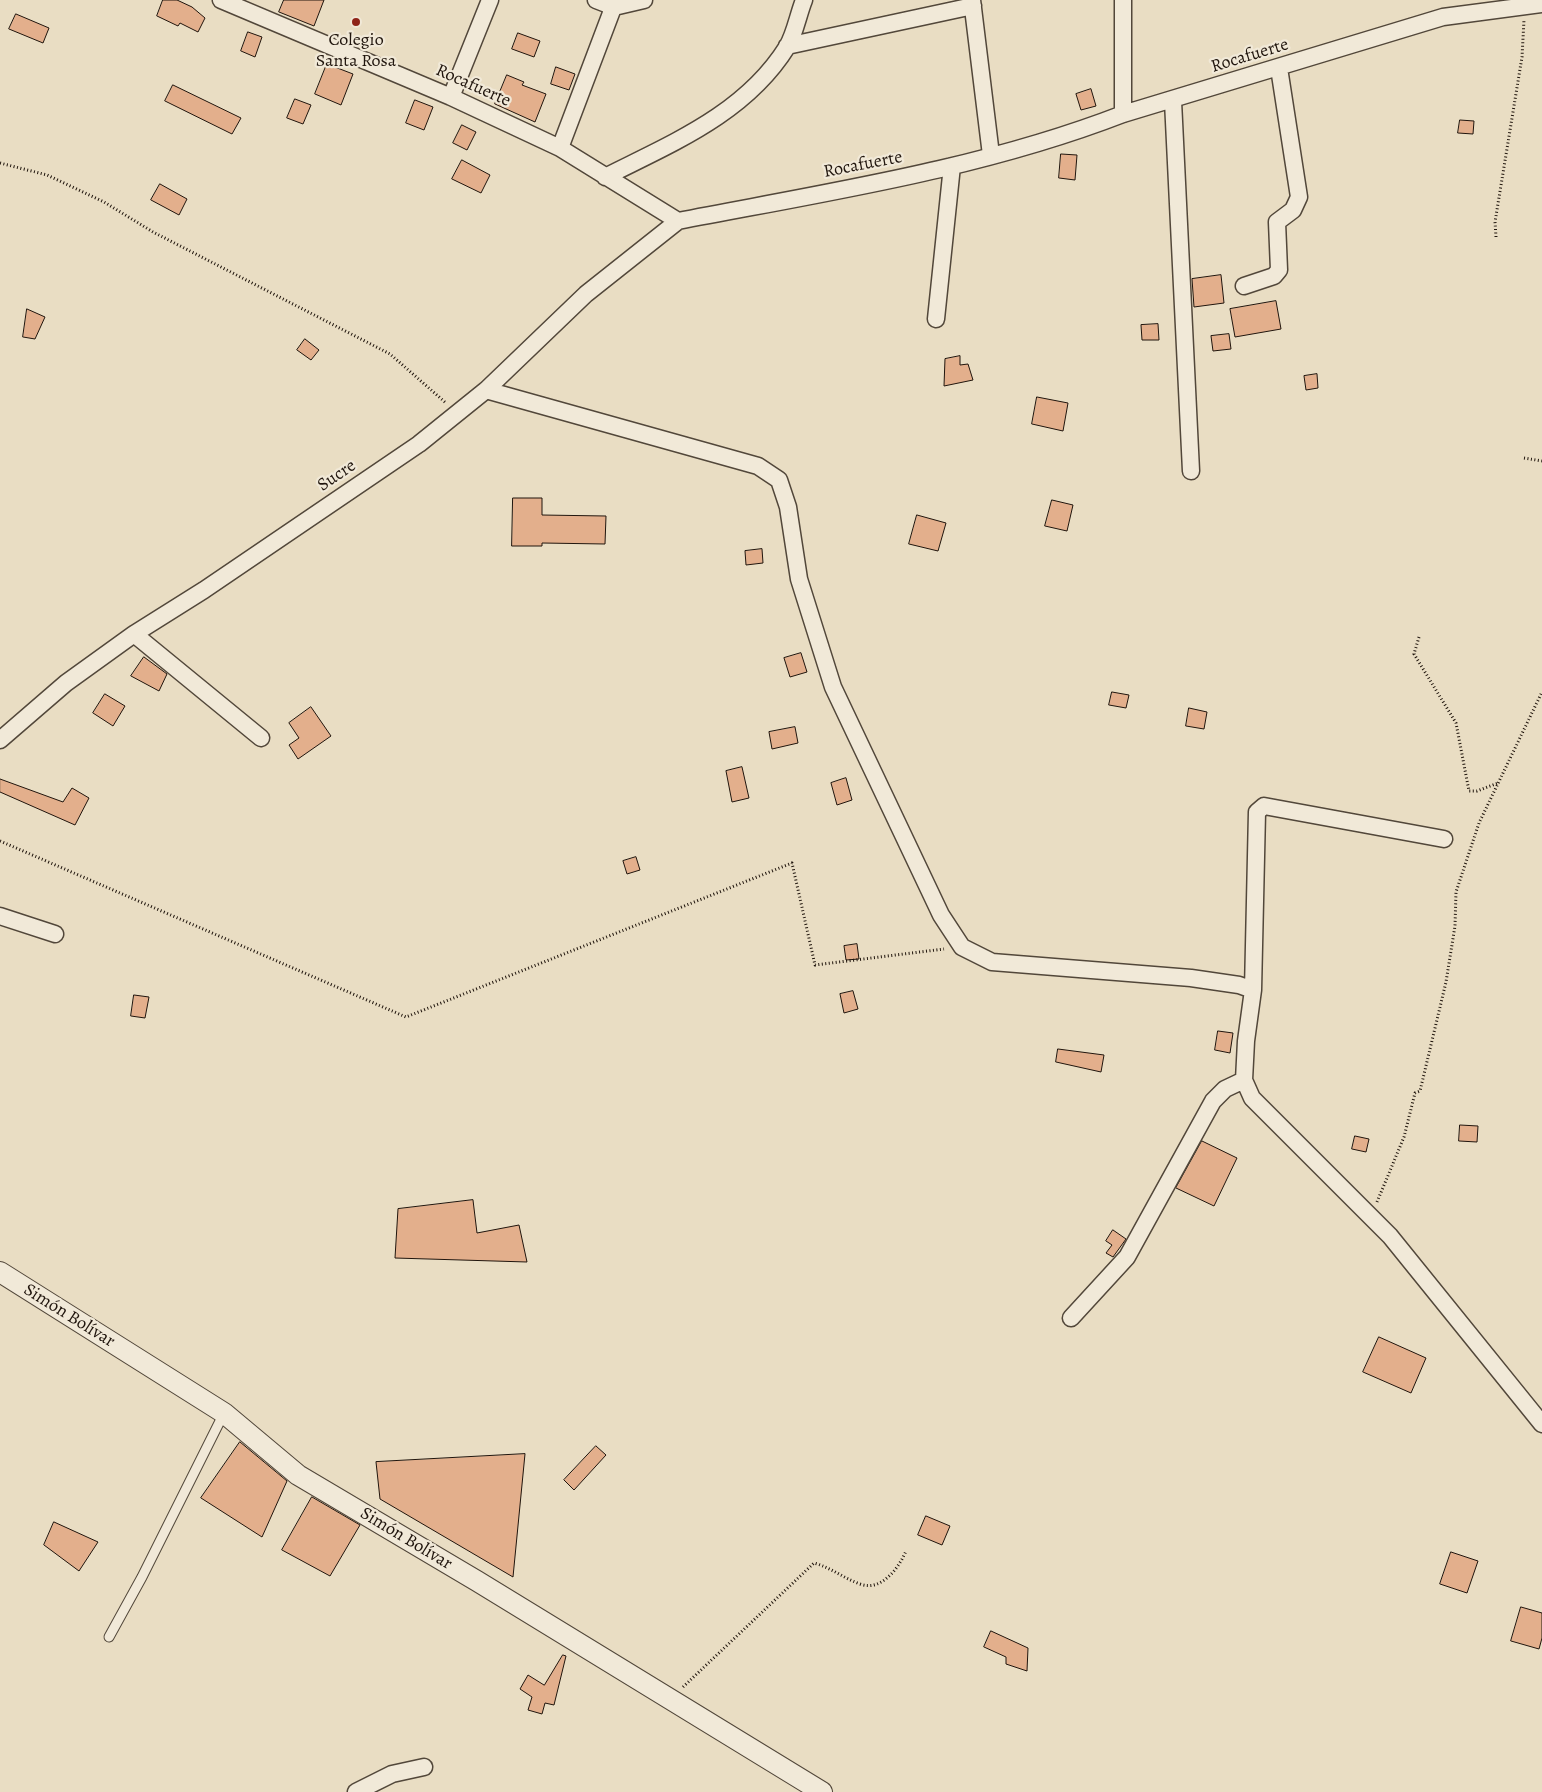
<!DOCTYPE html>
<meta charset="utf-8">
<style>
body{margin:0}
canvas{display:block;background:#e9ddc3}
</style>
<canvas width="1542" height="1792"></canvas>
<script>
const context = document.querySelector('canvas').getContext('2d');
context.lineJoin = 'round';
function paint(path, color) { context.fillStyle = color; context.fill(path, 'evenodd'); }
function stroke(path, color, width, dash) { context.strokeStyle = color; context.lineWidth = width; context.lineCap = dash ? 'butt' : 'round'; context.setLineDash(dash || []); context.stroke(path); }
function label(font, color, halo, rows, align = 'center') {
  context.font = font + ' Alegreya,serif'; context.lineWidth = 4.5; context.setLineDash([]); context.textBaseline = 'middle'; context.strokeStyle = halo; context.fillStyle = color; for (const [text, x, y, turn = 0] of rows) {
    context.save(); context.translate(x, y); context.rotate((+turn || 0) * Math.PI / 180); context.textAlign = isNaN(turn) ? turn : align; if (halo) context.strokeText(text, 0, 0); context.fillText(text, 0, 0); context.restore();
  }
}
const building = new Path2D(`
 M163 0H177L192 7 205 18 198 32 180 23 178 26 157 16Z
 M284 0H324L314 26 279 12Z
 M16 14 49 28 43 43 9 29Z
 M248 32 262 37 255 57 241 51Z
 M518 33 540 41 534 57 512 49Z
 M327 64 353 74 341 105 315 94Z
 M556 67 575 74 569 90 551 84Z
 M507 75 524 82 522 85 546 94 535 122 495 104Z
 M173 85 241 118 232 134 165 101Z
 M1091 89 1096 106 1081 110 1076 94Z
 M295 99 311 105 303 124 287 118Z
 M415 100 433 107 424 130 406 123Z
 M1460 120 1474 121 1473 134 1458 133Z
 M462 125 476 132 467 150 453 143Z
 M1061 154 1077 155 1075 180 1059 178Z
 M462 160 490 175 481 193 452 179Z
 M160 184 187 199 179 215 151 200Z
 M1221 275 1224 303 1194 307 1192 279Z
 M1276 301 1281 329 1235 337 1230 309Z
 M27 309 45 317 35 339 23 337Z
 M1158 324 1159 340H1142L1141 325Z
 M1229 334 1231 349 1213 351 1211 336Z
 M305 339 319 350 311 360 297 350Z
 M960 356V365L968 364 973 380 944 386 945 359Z
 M1317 374 1318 388 1306 390 1304 376Z
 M1037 397 1068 403 1063 431 1032 424Z
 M513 498H542V515L606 516 605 544 542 543V546H512Z
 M1052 500 1073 505 1067 531 1045 526Z
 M917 515 946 523 938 551 909 544Z
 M762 549 763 563 746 565 745 551Z
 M801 653 807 672 790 677 784 658Z
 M144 657 167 674 159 691 131 676Z
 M1112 692 1129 695 1126 708 1109 705Z
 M105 694 125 706 113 726 93 713Z
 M311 707 331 736 298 759 289 745 299 738 289 723Z
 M1189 708 1207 712 1204 729 1186 726Z
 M795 727 798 743 772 749 769 732Z
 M742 767 749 798 732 802 726 771Z
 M846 778 852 800 837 805 831 783Z
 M0 779 63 802 72 788 89 798 75 825 0 792Z
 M636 857 640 870 627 874 623 861Z
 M857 944 859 959 846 960 844 946Z
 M853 991 858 1009 844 1013 840 994Z
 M134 995 149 997 145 1018 131 1016Z
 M1218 1031 1233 1033 1230 1053 1215 1050Z
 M1058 1049 1104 1055 1101 1072 1056 1062Z
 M1460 1125 1478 1126 1477 1142 1459 1141Z
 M1355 1136 1369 1139 1366 1152 1352 1149Z
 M1202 1141 1237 1158 1214 1206 1176 1188Z
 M473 1200 477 1233 519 1225 527 1262 395 1258 398 1209Z
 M1113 1230 1126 1239 1113 1257 1106 1253 1112 1245 1106 1241Z
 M1379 1337 1426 1358 1411 1393 1363 1372Z
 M240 1442 287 1481 262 1537 201 1498Z
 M596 1446 606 1455 574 1490 564 1480Z
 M525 1454 513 1577 380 1499 376 1462Z
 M312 1497 360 1525 330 1576 282 1550Z
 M926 1516 950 1526 942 1545 918 1535Z
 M54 1522 98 1542 79 1571 44 1545Z
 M1451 1552 1478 1561 1467 1593 1440 1584Z
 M1521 1607 1542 1613V1638L1539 1649 1511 1641Z
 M991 1631 1028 1648 1027 1671 1006 1664V1657L984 1647Z
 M563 1655 566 1656 554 1705 545 1703 542 1714 528 1710 532 1697 520 1689 528 1675 544 1685Z`);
paint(building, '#e3af8c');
stroke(building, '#20150d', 1);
const service = new Path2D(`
 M109 1637 142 1577 224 1413`);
const minor = new Path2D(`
 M221 0 451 97 560 148 678 221C828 192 981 169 1123 114L1443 17 1542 4
 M596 0 614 7 644 0
 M972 0 991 155
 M1123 0V114
 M787 46 973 6
 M451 97 490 0
 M1173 101 1191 471
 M560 148 616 0
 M605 177C672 143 745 114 787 47 795 34 798 15 804 0
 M1244 286 1274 276 1279 270 1277 222 1293 210 1299 197 1279 68
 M936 319 952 166
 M486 390 758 466 779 480 788 507 799 579 833 687 941 915 962 947 992 962 1191 978 1239 985 1253 990 1246 1041 1244 1080 1252 1098 1390 1236 1542 1424
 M134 634 261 738
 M0 740 66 683 134 634 204 590 419 444 486 390 586 294 678 221
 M0 916 55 934
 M1253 990 1257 812 1264 806 1444 839
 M1071 1318 1127 1257 1213 1101 1225 1089 1244 1080
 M356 1792 392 1774 424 1767`);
const tertiary = new Path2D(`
 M0 1272 224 1413 298 1475 477 1581 822 1792`);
stroke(service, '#52473a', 11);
stroke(minor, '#52473a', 19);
stroke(tertiary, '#52473a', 22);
stroke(new Path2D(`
 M0 163 47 175 104 202 153 232 390 354 446 403
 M1496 237 1495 222 1522 57 1524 20
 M1524 458 1542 461
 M1419 637 1414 654 1456 723 1469 791H1477L1498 783
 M0 841 406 1017 792 863 815 965 944 949
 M1377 1202 1404 1137 1415 1093 1420 1091 1446 982 1455 926 1456 892 1479 823 1542 692
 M683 1687 814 1563C832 1568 843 1578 860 1584 881 1592 899 1568 906 1551`), '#20150d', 3, [1, 2.5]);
stroke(service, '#f1e9d8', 9);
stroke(minor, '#f1e9d8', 16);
stroke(tertiary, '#f1e9d8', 20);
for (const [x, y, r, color] of [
 [356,22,5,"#8f2418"]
]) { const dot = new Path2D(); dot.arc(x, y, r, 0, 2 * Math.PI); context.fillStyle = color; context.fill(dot); stroke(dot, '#f1e9d8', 2); }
label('18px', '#20150d', '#f1e9d8', [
 ["Colegio",356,41],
 ["Santa Rosa",356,62]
]);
label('18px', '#20150d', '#f1e9d8', [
 ["Rocafuerte",1250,56,-17],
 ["Rocafuerte",473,86,24],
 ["Rocafuerte",863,165,-11],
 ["Sucre",337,476,-34],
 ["Simón Bolívar",69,1316,32],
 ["Simón Bolívar",406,1539,31]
]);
</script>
